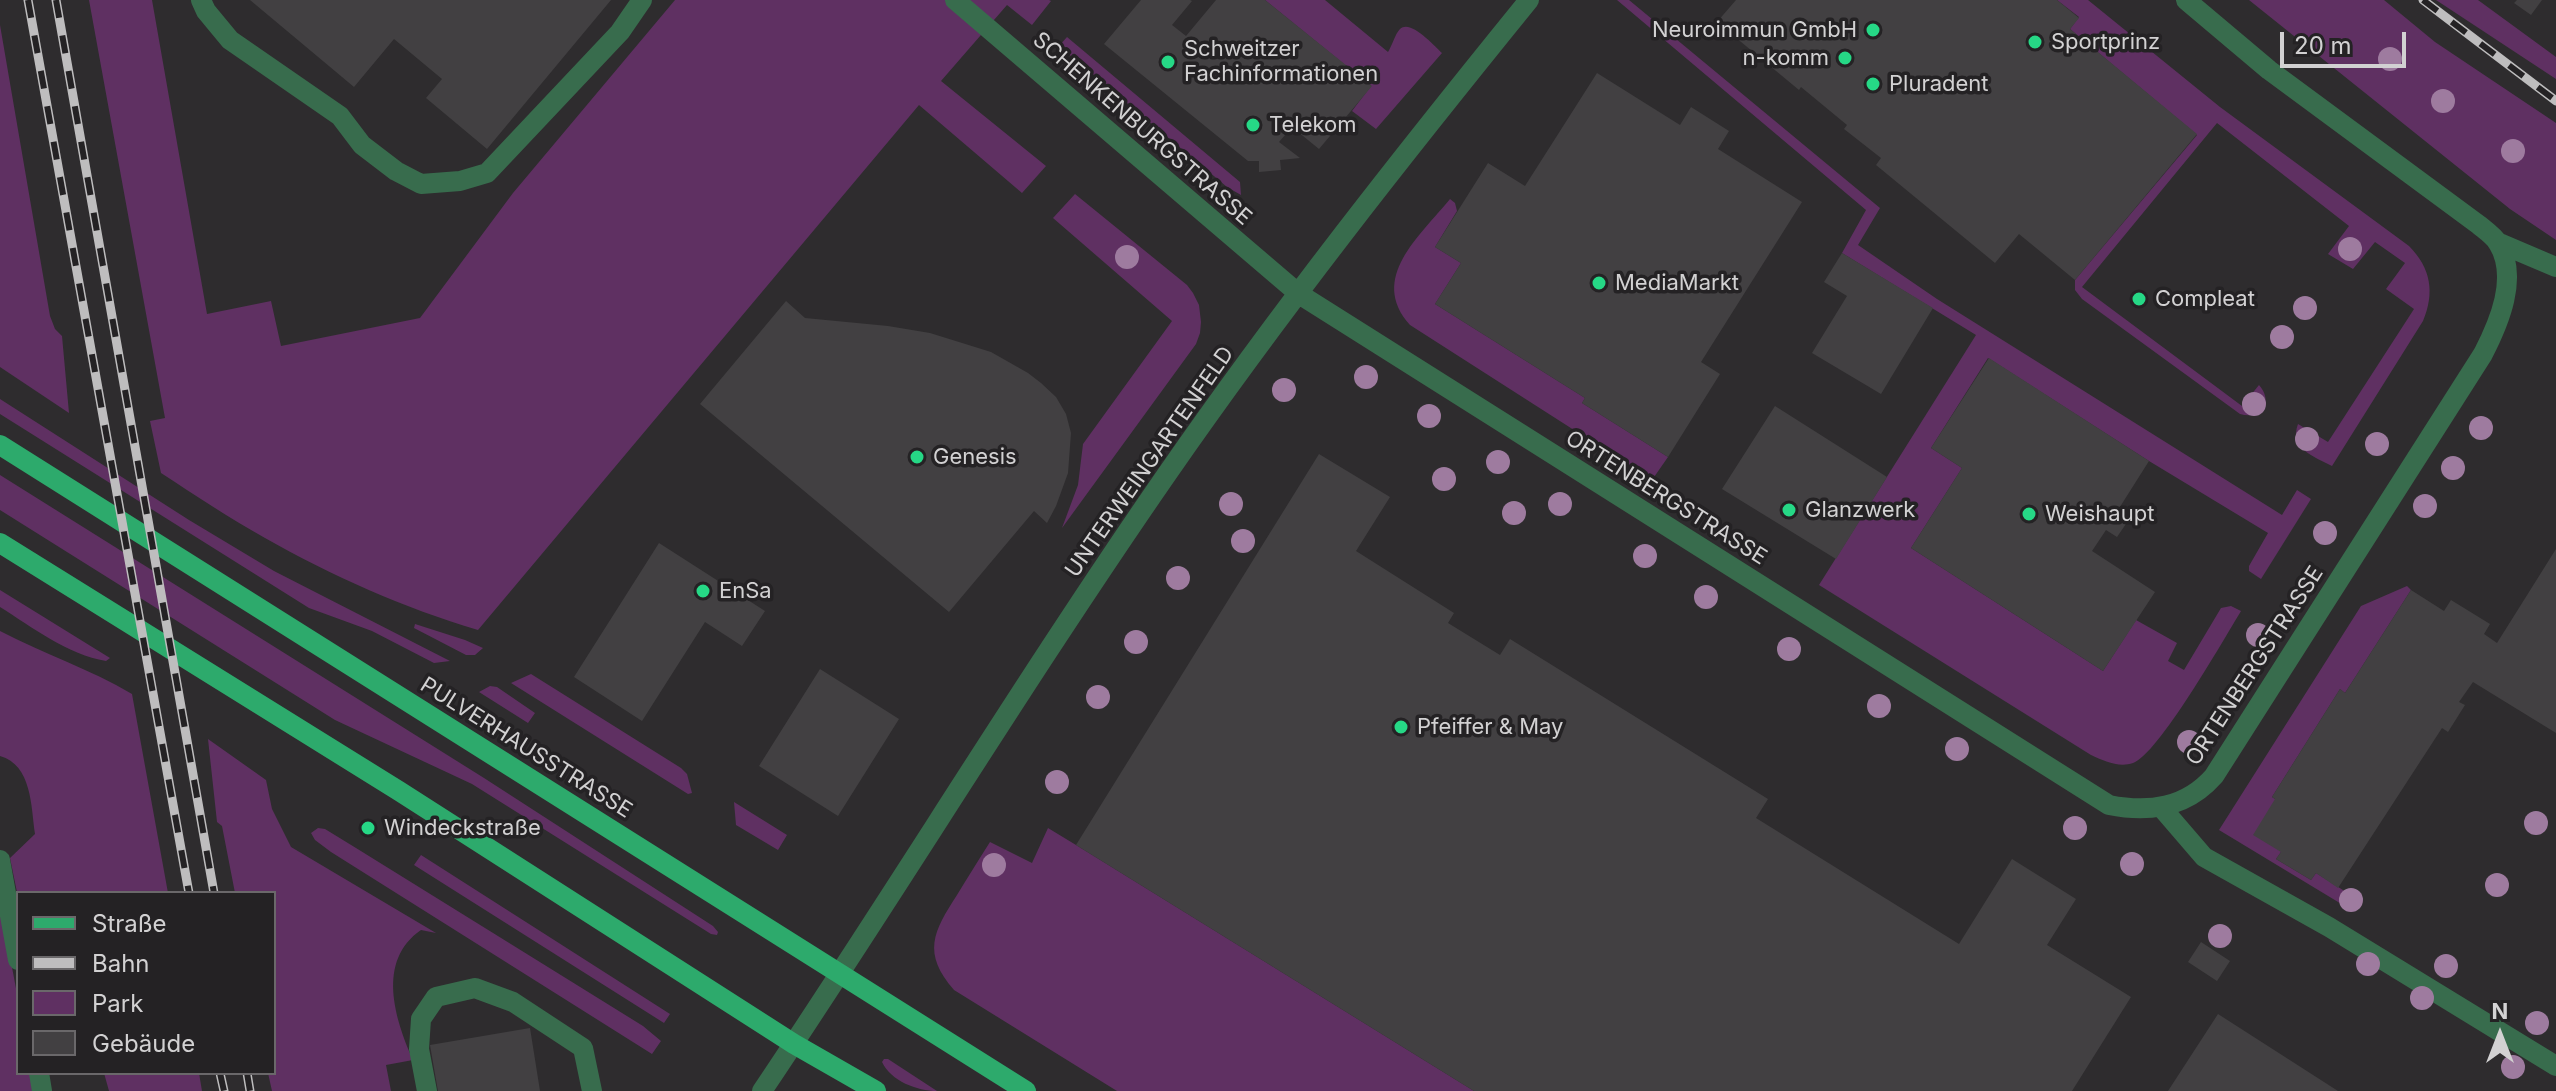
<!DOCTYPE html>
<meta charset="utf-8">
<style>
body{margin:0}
#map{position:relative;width:2556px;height:1091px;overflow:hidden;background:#2e2c2e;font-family:Inter,sans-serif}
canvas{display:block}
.legend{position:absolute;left:16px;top:891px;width:260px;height:184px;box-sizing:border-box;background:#242224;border:2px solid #6a686a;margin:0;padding:10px 14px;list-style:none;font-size:24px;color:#d2d1d2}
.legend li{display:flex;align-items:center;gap:16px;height:40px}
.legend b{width:40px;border:2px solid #6a686a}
.north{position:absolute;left:2460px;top:995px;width:80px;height:80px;-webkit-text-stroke:6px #242224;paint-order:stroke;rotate:0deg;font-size:22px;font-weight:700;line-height:32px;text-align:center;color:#d2d1d2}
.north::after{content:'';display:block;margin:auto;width:28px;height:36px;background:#d2d1d2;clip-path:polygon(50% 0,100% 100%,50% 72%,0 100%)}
.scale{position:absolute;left:2280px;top:32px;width:126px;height:36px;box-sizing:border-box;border:4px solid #d2d1d2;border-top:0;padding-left:10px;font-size:24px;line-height:28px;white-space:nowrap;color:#d2d1d2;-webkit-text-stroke:6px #242224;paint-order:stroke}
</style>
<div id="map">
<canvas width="2556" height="1091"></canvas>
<ul class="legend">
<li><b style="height:10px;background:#2daa6c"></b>Straße</li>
<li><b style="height:10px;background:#bebdbe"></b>Bahn</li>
<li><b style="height:22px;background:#5f3062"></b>Park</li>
<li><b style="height:22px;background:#424042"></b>Gebäude</li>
</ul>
<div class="north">N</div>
<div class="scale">20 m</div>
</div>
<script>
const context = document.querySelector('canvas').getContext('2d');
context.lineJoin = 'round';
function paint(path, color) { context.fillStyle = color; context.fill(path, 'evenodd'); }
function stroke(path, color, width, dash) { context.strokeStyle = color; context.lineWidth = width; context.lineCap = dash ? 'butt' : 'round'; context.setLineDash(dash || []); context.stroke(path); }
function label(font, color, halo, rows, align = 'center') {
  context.font = font + ' Inter,sans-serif'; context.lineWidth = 7; context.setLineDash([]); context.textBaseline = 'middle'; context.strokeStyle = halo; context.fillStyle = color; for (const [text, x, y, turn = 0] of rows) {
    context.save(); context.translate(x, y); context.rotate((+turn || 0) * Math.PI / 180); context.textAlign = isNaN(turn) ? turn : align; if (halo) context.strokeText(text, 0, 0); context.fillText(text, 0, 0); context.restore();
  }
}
paint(new Path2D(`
 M89 0H152L207 314 271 301 281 346 420 318 513 193 675 0H1049L1051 1 1032 25 1007 5 941 81 1046 166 1022 193 919 105 478 630C404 608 332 576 265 538 229 518 195 495 161 473L150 421 165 418Z
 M1265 0H1325L1388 52C1392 46 1395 34 1400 29 1411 19 1434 46 1442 53L1376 129 1352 111 1371 86Z
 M1617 0H1629L1880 208 1858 245 1937 299 2282 515 2297 490 2311 499 2261 579 2249 571V566L2268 533 2149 461 1988 358 1931 448 1962 468 1911 548 2103 671 2136 620 2177 643 2168 661 2184 670 2221 608 2231 606 2241 611C2224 639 2158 755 2133 763 2119 768 2104 761 2091 755L1819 585 1976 335 1842 253 1866 210Z
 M2057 0H2088L2220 107 2409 246C2431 268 2435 293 2423 321L2332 466C2314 457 2289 448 2298 424L2328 442 2414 309 2386 289 2405 263 2375 242 2353 269 2328 254 2349 226 2217 123 2082 287 2242 406 2259 385C2274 402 2262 420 2240 414L2082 299 2075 290V280L2197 135 2070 29 2079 17Z
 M2249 0H2384L2435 42 2556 123V240L2510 209Z
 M2436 0H2478L2556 57V79Z
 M0 25 50 316 55 329 62 336 69 413 0 367Z
 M1067 37 1240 182 1241 195 1227 187 1059 46Z
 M1075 194 1187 285 1193 293 1199 305 1201 322 1200 333 1196 344 1062 528 1078 485 1083 444 1172 321 1053 218Z
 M1450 199 1455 203 1457 211 1435 247 1461 263 1435 304 1585 398 1582 403 1668 457 1652 480 1410 325C1368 278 1420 236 1450 199Z
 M0 399 189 520 274 571 450 661 434 663 372 631 309 608 0 414Z
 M0 475 484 778 713 926 718 932 717 935 711 934 472 784 335 720 0 510Z
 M2407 586 2411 590 2345 693 2340 689 2272 797 2275 799 2281 852 2276 859 2311 880 2316 873 2354 897 2348 908 2219 830 2361 606Z
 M0 590 110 658 106 661C68 655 32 627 0 607Z
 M415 624 465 640 483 648 475 655H466L414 628Z
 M0 631C44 654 90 669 132 694L168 893H18V897L10 858 35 834C31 806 32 765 0 756Z
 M531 674 681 768 687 774 692 793 688 794 511 683Z
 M490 686 497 687 535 713 528 723 479 692Z
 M208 739 266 780 272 809 291 847 436 933 421 930C376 961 395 1019 413 1060L386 1065 391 1091H272L268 1073H274V893H235L222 826 217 822Z
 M734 802 787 835 778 850 736 825Z
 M318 828 325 829 356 848 643 1026 661 1041 652 1054 331 852 315 840 311 833Z
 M1048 828 1076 845 1474 1091H1117L954 990C922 953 933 932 957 895 968 877 979 859 990 842L1032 863Z
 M421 855 670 1014 664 1023 414 865Z
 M0 904 18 999V1073H32L36 1091H0Z
 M884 1059H888L937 1091C917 1091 891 1081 882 1062Z
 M104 1073H199L202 1091H109Z`), '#5f3062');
paint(new Path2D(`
 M250 0H611L487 149 426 98 442 79 394 39 354 87Z
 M1141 0H1190L1192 1 1172 25 1186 36 1216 0H1265L1372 86 1319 149 1292 127 1279 142 1300 158 1280 160 1281 170 1259 172V161H1248L1104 44Z
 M1736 0H2057L2079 18 2070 29 2197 134 2075 280 2019 234 1995 263 1876 165 1881 158 1844 129 1847 125 1801 87 1799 90 1717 22Z
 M2517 0H2542L2531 15 2514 3Z
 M1597 73 1680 125 1691 107 1729 131 1718 149 1802 202 1701 362 1720 374 1668 457 1582 403 1585 398 1435 304 1461 263 1435 247 1488 163 1525 186Z
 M1842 253 1933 308 1881 394 1812 353 1847 296 1824 282Z
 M786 301 805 318 888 326 930 333 991 352 1028 373 1041 383 1056 397 1066 414 1071 433 1068 473 1056 506 1047 523 1034 511 949 612 700 404Z
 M1989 358 2149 461 2118 510 2130 518 2117 537 2106 530 2092 551 2155 592 2103 671 1911 548 1962 468 1931 448Z
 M1775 406 1887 477 1836 559 1722 489Z
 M1319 454 1390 497 1356 551 1454 613 1448 623 1500 655 1510 639 1768 799 1756 818 1959 944 2012 859 2076 899 2047 945 2131 997 2072 1091H1474L1076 845Z
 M659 543 765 611 742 646 705 622 642 721 574 677Z
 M2556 549V733L2473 682 2459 702 2465 705 2448 732 2442 728 2338 888 2316 873 2311 880 2276 859 2281 852 2253 835 2275 799 2272 797 2340 689 2345 693 2411 590 2444 611 2451 600 2490 624 2484 634 2497 643Z
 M820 669 899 719 838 816 759 766Z
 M2201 942 2230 961 2217 981 2188 962Z
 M2218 1014 2324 1082 2338 1091H2168Z
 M530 1028 540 1091H438L430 1045Z`), '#424042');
stroke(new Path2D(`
 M201 0 206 11 230 40 340 116 362 145 396 171 421 184 460 181 487 173 620 32 642 0
 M955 0 1299 294 2109 805C2149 813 2186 808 2214 776L2483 354C2499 323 2519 277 2498 243 2494 236 2485 230 2479 225L2269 70 2186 0
 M2497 242 2556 267
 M2161 807 2204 857 2329 927 2556 1066
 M0 860 18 960
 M39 1073 42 1091
 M427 1091 419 1049 421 1019 436 997 475 988 513 1002 583 1048 592 1091
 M762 1091C899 887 1027 676 1167 474 1280 311 1404 154 1529 0`), '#386c4d', 20);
stroke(new Path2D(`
 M0 445 1026 1091
 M0 543 399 791 794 1044 876 1091`), '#2daa6c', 20);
const rail = new Path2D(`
 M28 0 189 893
 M56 0 214 893
 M2423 0 2556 101
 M220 1073 224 1091
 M247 1073 250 1091`);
stroke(rail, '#bebdbe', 9);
stroke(rail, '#242224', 6, [18]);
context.fillStyle = '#9e7b9f';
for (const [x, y] of [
 [2390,59],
 [2443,101],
 [2513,151],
 [2350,249],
 [1127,257],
 [2305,308],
 [2282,337],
 [1366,377],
 [1284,390],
 [2254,404],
 [1429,416],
 [2481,428],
 [2307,439],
 [2377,444],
 [1498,462],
 [2453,468],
 [1444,479],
 [1231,504],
 [1560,504],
 [2425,506],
 [1514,513],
 [2325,533],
 [1243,541],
 [1645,556],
 [1178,578],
 [1706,597],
 [2258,635],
 [1136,642],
 [1789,649],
 [1098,697],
 [1879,706],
 [2189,742],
 [1957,749],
 [1057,782],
 [2536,823],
 [2075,828],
 [2132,864],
 [994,865],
 [2497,885],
 [2351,900],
 [2220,936],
 [2368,964],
 [2446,966],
 [2422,998],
 [2537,1023],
 [2513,1067]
]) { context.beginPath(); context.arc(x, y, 12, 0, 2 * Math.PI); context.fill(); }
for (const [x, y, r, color] of [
 [1873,30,8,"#26d886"],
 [2035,42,8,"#26d886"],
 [1845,58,8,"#26d886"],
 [1168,62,8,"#26d886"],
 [1873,84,8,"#26d886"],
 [1253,125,8,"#26d886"],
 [1599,283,8,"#26d886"],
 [2139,299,8,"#26d886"],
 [917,457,8,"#26d886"],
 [1789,510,8,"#26d886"],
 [2029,514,8,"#26d886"],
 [703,591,8,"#26d886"],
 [1401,727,8,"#26d886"],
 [368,828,8,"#26d886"]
]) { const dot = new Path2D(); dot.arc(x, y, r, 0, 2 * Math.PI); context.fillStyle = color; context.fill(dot); stroke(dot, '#242224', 3); }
label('22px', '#d2d1d2', '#242224', [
 ["Neuroimmun GmbH",1857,30,"right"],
 ["Sportprinz",2051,42],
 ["Schweitzer",1184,49],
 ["Fachinformationen",1184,74],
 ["n-komm",1829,58,"right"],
 ["Pluradent",1889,84],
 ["Telekom",1269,125],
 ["MediaMarkt",1615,283],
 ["Compleat",2155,299],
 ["Genesis",933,457],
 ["Glanzwerk",1805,510],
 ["Weishaupt",2045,514],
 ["EnSa",719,591],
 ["Pfeiffer & May",1417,727],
 ["Windeckstraße",384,828]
], 'left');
label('22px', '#d2d1d2', '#242224', [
 ["SCHENKENBURGSTRASSE",1142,129,41],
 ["UNTERWEINGARTENFELD",1150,462,-55],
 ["ORTENBERGSTRASSE",1666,498,32],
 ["ORTENBERGSTRASSE",2255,666,-57],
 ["PULVERHAUSSTRASSE",526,748,32]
]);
</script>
